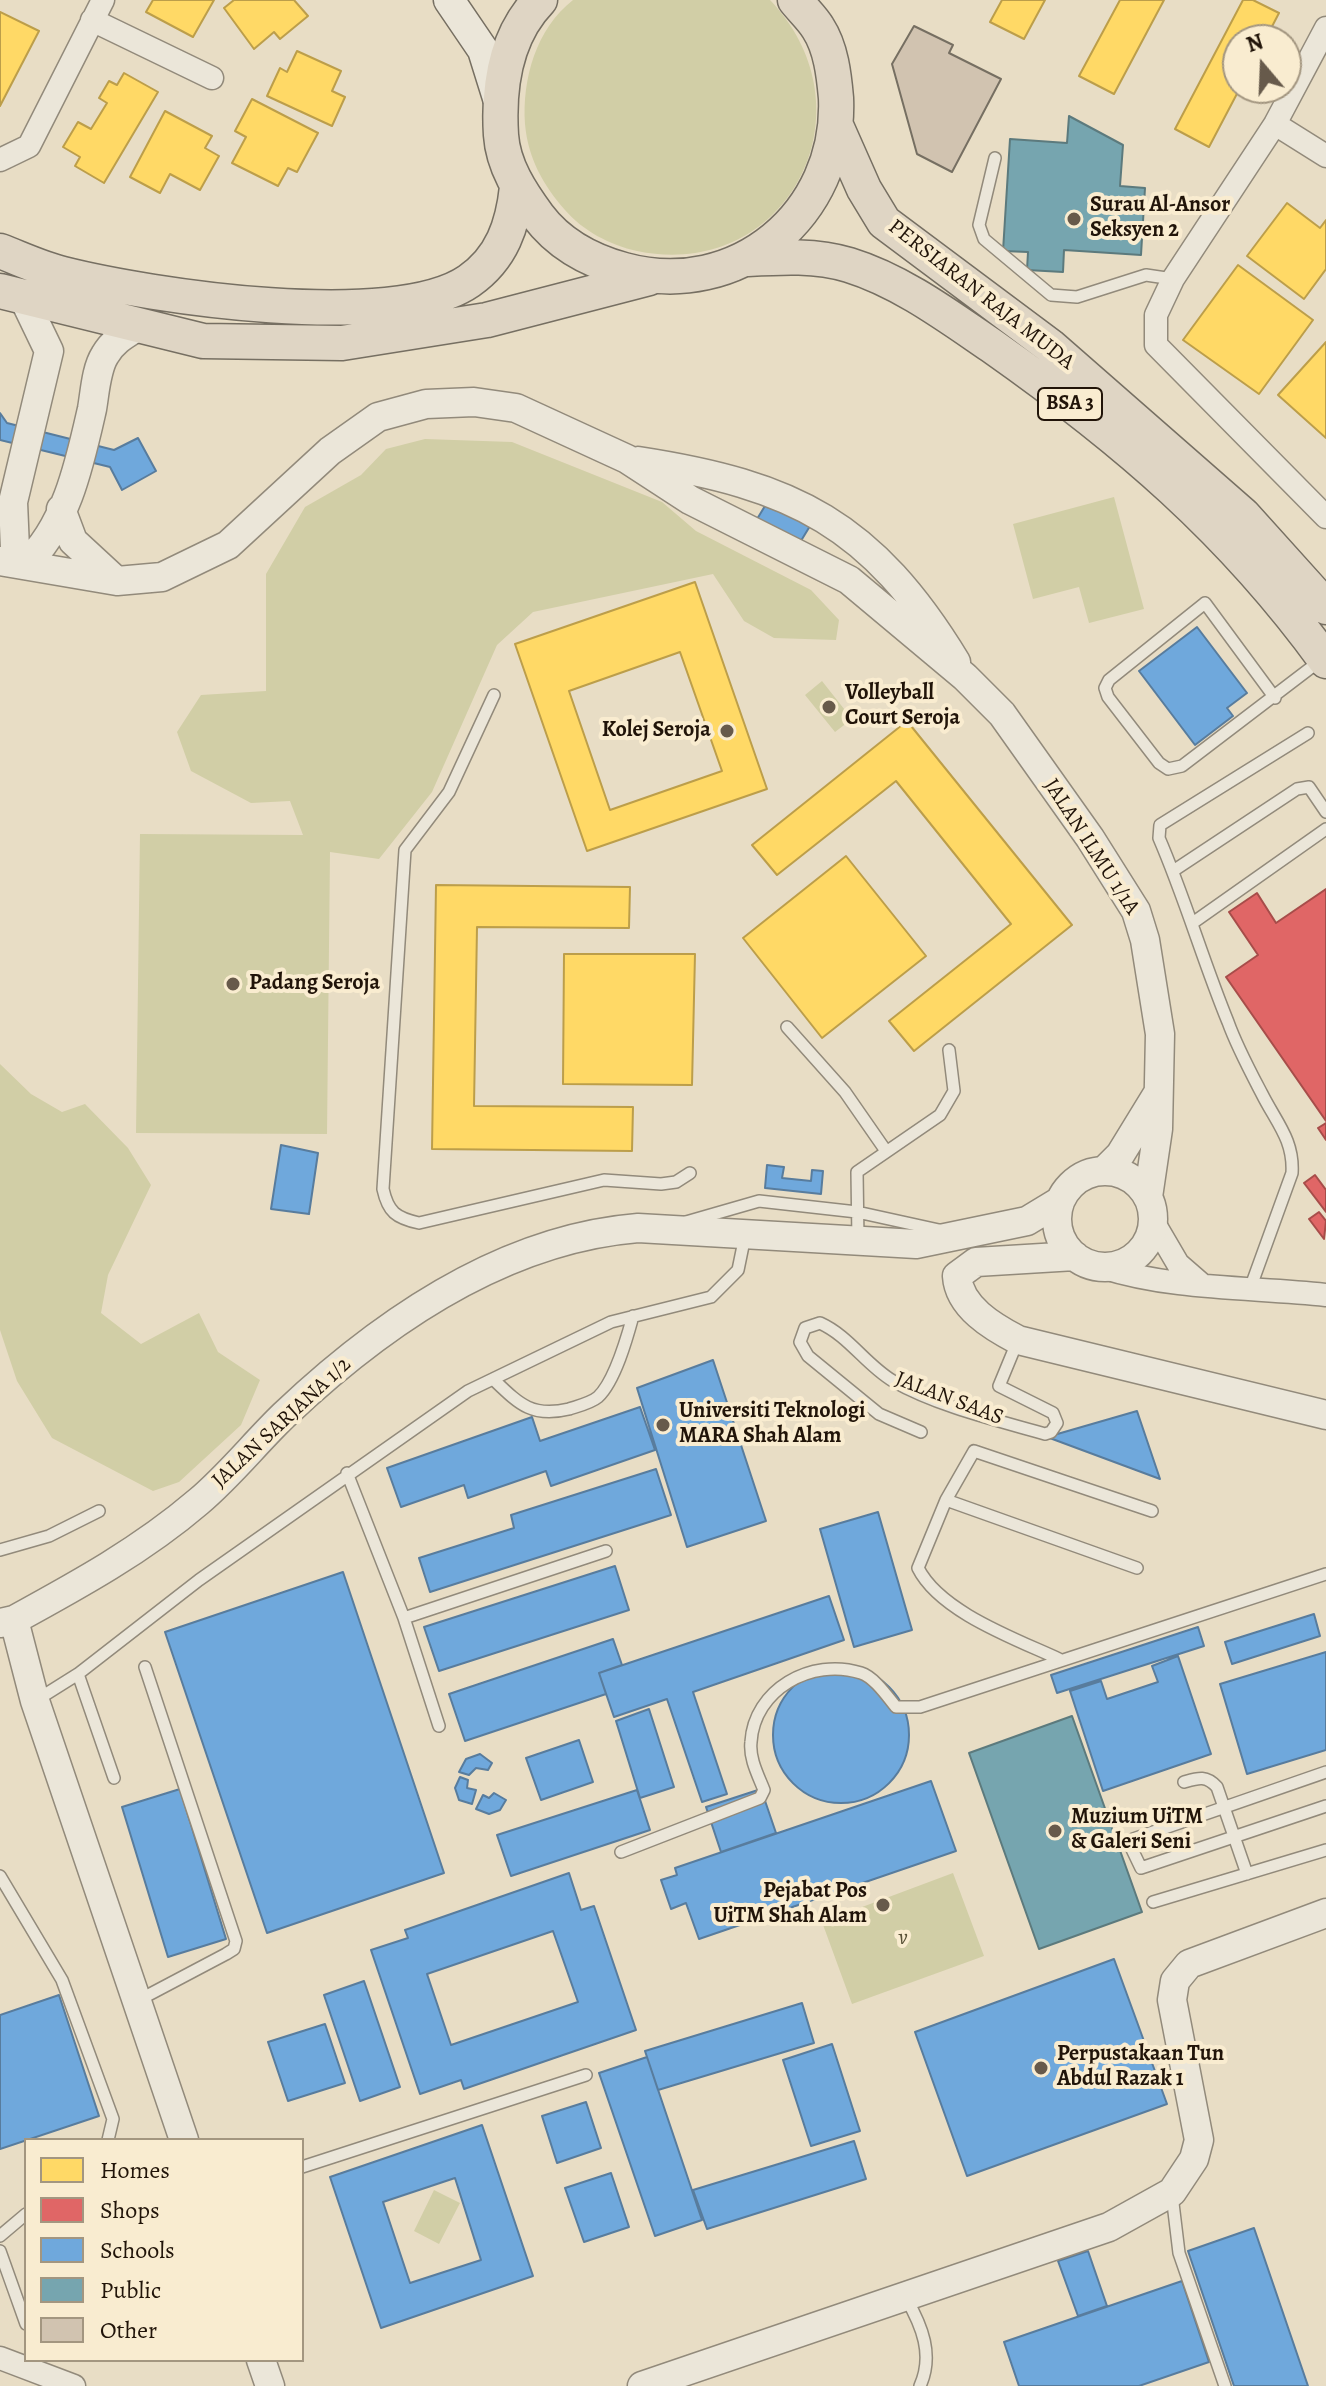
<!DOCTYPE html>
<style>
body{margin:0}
#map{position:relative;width:1326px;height:2386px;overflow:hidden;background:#e8ddc5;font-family:Alegreya,serif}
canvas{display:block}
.legend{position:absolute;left:24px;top:2138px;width:280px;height:224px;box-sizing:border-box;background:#f9ecd0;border:2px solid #a39680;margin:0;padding:10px 14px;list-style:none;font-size:24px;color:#211409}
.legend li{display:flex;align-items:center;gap:16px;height:40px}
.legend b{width:40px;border:2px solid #a39680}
.north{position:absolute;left:1222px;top:24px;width:80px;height:80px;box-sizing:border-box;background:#f9ecd0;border:2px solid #a39680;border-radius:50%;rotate:341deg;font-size:22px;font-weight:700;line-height:32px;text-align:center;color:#211409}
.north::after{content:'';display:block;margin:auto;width:28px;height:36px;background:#675a4b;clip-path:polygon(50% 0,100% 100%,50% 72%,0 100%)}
</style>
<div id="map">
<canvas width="1326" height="2386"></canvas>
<ul class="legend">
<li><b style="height:22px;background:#ffd966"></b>Homes</li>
<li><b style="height:22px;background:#e06666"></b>Shops</li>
<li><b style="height:22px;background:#6fa8dc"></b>Schools</li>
<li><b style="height:22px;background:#76a5af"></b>Public</li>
<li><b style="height:22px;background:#d1c3b0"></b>Other</li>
</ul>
<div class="north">N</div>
</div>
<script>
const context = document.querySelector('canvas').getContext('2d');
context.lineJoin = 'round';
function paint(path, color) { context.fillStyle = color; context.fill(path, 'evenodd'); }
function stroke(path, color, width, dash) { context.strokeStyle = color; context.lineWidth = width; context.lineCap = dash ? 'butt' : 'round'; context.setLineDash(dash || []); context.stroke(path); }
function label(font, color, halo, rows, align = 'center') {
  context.font = font + ' Alegreya,serif'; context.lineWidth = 8; context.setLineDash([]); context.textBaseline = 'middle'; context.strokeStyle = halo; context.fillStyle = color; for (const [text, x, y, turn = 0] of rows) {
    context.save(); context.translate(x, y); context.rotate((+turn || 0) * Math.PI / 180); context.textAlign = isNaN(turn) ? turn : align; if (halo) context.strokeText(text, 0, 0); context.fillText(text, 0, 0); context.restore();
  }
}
paint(new Path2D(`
 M573 0H770C876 111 787 282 637 251 610 245 583 231 565 210 543 185 528 158 525 124 522 79 536 29 573 0Z
 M425 439 512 442 662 502 696 531 811 590 839 620 836 640 774 638 744 621 713 574 533 612 497 645 432 792 379 859 330 852 327 1134 136 1133 140 834 303 835 290 801 251 803 191 771 177 732 201 695 266 691V574L305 507 361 475 386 449Z
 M1114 497 1144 609 1089 623 1079 587 1033 599 1013 524Z
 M822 681 852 719 835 732 805 695Z
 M0 1064 31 1094 62 1112 85 1104 128 1148 151 1185 108 1275 101 1313 141 1344 199 1313 218 1352 260 1380 241 1425 179 1482 153 1491 52 1438 17 1381 0 1330Z
 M953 1873 984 1956 852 2004 822 1922Z
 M434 2190 460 2203 439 2244 414 2231Z`), '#d1cea6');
const homes = new Path2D(`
 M153 0H214L193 37 146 12Z
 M234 0H294L308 16 280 39 274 32 254 49 224 8Z
 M1002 0H1045L1024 39 990 22Z
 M1120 0H1164L1114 94 1079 76Z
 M1243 0H1253L1279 13 1265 40H1238L1240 88 1209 147 1175 129Z
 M0 12 39 31 0 106Z
 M297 51 341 71 332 91 345 97 332 126 267 96 280 68 287 72Z
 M124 73 158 92 104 183 75 166 80 157 63 147 78 122 91 129 107 103 99 98 109 81 117 85Z
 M252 99 318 133 297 172 288 168 278 186 232 163 246 137 235 131Z
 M165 111 212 136 205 148 219 156 200 190 170 174 160 193 130 177Z
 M1287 203 1320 228 1326 220V269L1304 299 1247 256Z
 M1238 265 1313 320 1259 394 1183 340Z
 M1326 342V438L1278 395Z
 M695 582 767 789 587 851 515 644ZM680 652 722 771 610 810 569 691Z
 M907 721 1072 925 914 1051 889 1021 1011 924 896 781 777 875 752 845Z
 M846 856 926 956 822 1038 743 938Z
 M436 885 630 887 629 928 477 927 474 1106 633 1107 632 1151 432 1149Z
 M564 954H695L692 1085 563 1084Z`);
paint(homes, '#ffd966');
stroke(homes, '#bc9e4a', 2);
const shops = new Path2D(`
 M1326 889V1121L1226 977 1258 955 1229 912 1257 893 1276 923Z
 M1326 1123V1140L1318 1128Z
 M1315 1175 1326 1190V1212L1304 1183Z
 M1319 1212 1326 1221 1324 1239 1309 1219Z`);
paint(shops, '#e06666');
stroke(shops, '#a74d4a', 2);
const schools = new Path2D(`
 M0 413 7 423 114 450 138 438 156 471 122 490 110 467 0 440Z
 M768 501 810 526 796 549 754 524Z
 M1197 627 1247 693 1227 708 1233 716 1195 745 1139 671Z
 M281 1145 318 1153 309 1214 271 1209Z
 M767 1165 784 1167 782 1178 811 1181 812 1170 823 1171 821 1194 765 1188Z
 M713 1360 766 1521 687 1547 637 1388Z
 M640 1407 655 1450 551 1486 546 1471 468 1498 464 1485 401 1507 387 1468 532 1417 540 1441Z
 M1137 1411 1160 1479 1047 1437Z
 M656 1469 671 1515 430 1592 419 1558 514 1528 511 1515Z
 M878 1512 912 1630 854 1647 820 1529Z
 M615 1566 629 1610 439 1671 424 1627Z
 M343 1572 444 1873 267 1933 165 1632Z
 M829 1596 844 1640 693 1692 727 1794 702 1802 667 1699 614 1717 599 1673Z
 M1314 1614 1320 1636 1232 1664 1225 1642Z
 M1198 1627 1204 1646 1057 1693 1051 1675Z
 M613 1639 622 1665 599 1673 606 1694 465 1741 449 1694Z
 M1326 1652V1750L1247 1774 1220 1684Z
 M1178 1656 1211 1754 1103 1791 1070 1691 1101 1681 1107 1699 1158 1682 1152 1666Z
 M773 1735a68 68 0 1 1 136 0a68 68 0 1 1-136 0Z
 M649 1709 674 1787 640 1798 616 1721Z
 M579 1740 593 1782 541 1800 526 1758Z
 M480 1754 492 1763 488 1770 476 1768 469 1775 459 1772 466 1759Z
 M460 1777 468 1780 467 1788 476 1790 472 1804 459 1800 455 1788Z
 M931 1781 956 1851 699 1939 686 1903 671 1909 661 1880 677 1875 675 1868Z
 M180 1789 226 1939 168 1957 122 1807Z
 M761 1789 776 1833 721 1852 706 1807Z
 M637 1790 650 1830 511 1876 497 1835Z
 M494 1793 506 1800 500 1810 489 1814 476 1809 483 1795 489 1798Z
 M569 1873 581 1910 594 1906 636 2030 464 2089 461 2080 420 2094 371 1950 408 1938 405 1930ZM553 1931 578 2002 451 2045 427 1974Z
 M1114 1959 1167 2104 967 2176 915 2032Z
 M364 1981 400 2087 360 2101 324 1995Z
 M59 1995 99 2116 0 2149V2015Z
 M802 2003 814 2043 658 2090 645 2051Z
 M325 2024 345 2083 288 2101 268 2042Z
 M832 2044 860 2131 811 2146 783 2060Z
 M647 2057 702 2220 655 2236 599 2073Z
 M586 2102 601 2148 557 2163 542 2116Z
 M482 2125 533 2276 381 2328 330 2177ZM455 2178 481 2260 410 2283 383 2202Z
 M854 2141 866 2179 707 2229 693 2190Z
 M611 2173 629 2227 584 2242 565 2188Z
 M1254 2228 1308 2386H1234L1188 2251Z
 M1088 2251 1107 2306 1078 2316 1058 2261Z
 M1182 2281 1209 2362 1139 2386H1019L1004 2342Z`);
paint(schools, '#6fa8dc');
stroke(schools, '#587c9d', 2);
const public = new Path2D(`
 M1069 116 1123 145 1120 186 1145 188 1141 255 1064 250 1063 272 1027 270 1028 252 1003 251 1010 139 1067 143Z
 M1072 1716 1142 1912 1039 1949 969 1753Z`);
paint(public, '#76a5af');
stroke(public, '#5c7a7d', 2);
const building = new Path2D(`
 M914 26 953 45 949 53 1001 79 952 172 917 154 892 64Z`);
paint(building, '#d1c3b0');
stroke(building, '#766f62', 2);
const service = new Path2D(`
 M995 158 979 225 984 239 1051 295 1077 297 1146 275 1173 279
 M494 695 449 792 405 850 383 1189C388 1212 396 1218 419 1223L604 1180 661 1184 676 1182 690 1173
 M1275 698 1205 603 1109 680 1105 688 1108 697 1159 763 1168 769 1182 766 1321 660
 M1173 871 1297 789 1309 787 1326 812
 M1194 922 1326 829
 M787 1027 845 1092 886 1151
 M686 1222 759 1201 857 1212 939 1230
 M858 1240 857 1172 940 1115 954 1091 949 1050
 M1251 1286 1292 1173C1294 1140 1276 1122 1262 1094 1250 1071 1237 1047 1228 1022 1203 961 1185 898 1159 838L1160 825 1308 733
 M493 1379C519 1404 532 1418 569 1409 578 1406 591 1403 598 1397 615 1381 627 1338 633 1316
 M921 1432 879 1414 808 1356 800 1342 805 1328 820 1323C849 1336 866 1365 893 1381 937 1406 996 1420 1045 1434L1051 1432 1057 1423 1053 1413 999 1386 1018 1340
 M347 1473 404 1618 439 1726
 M946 1500 974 1451 1152 1511
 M0 1550 49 1536 99 1511
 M404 1618 606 1551
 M1059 1659C1016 1639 940 1612 918 1568L946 1500 1137 1568
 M78 1674 114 1778
 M35 1701 78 1674 199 1580 468 1391 611 1322 711 1297 738 1270 745 1236
 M1326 1772 1133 1839 1129 1843 1141 1868 1326 1806
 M1184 1782C1198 1778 1206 1775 1217 1787L1247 1874
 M621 1852 760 1798 764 1790C758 1775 749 1758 751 1742 754 1690 811 1657 861 1673 874 1677 887 1696 896 1707H920L1326 1574
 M0 1876 62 1980 113 2119 108 2140
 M1153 1902 1326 1850
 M137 2001 226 1954 234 1949 236 1941 145 1667
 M302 2167 586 2075
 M1172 2195 1179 2253 1225 2386
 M0 2236 26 2214
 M0 2251 26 2324
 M906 2298C922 2326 934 2355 920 2386`);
const minor = new Path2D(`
 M92 20 212 78
 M1326 28 1275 124 1173 279 1156 315V345L1326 517
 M1275 124 1326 156
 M0 160 29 146 103 0
 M1154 1223 1178 1264 1201 1284
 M1102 1267C1173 1290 1253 1287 1326 1295
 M0 2358 74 2386`);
const tertiary = new Path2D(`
 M24 299 49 351 13 502 15 549 24 565C66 529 80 462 92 409 95 392 96 369 105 355 113 341 124 335 137 327
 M638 461C794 485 872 524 956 662
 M61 509 73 541 112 577
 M0 561 117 581 162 577 228 545 330 451 378 417 426 404 474 402 516 408 627 459 690 500 849 580 965 677 1002 714 1090 838 1136 911 1145 940 1160 1034 1158 1129 1148 1197
 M1105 1170 1120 1155 1158 1093
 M1057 1219a48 48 0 1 1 96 0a48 48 0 1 1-96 0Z
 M1075 1256 976 1262 957 1276C959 1307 993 1327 1018 1340L1326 1415
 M14 1620 35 1701 184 2140
 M0 1623 14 1620C78 1585 142 1550 198 1502 229 1476 255 1443 284 1415 380 1324 502 1239 638 1228L916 1244 1027 1221 1060 1201
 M261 2360 270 2386
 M642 2386 1109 2227 1172 2192 1194 2159 1199 2140 1172 2000 1175 1981 1189 1964 1326 1913`);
const secondary = new Path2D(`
 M449 0 483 50 498 98`);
const primary = new Path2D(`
 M540 0C505 36 498 87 501 135 503 166 521 193 538 216 559 244 591 261 624 270 737 301 841 214 836 98 834 75 831 48 818 28 812 18 802 9 795 0
 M837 128 864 189 884 222 1050 346 1243 515 1326 607
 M0 251C21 259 42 269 63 274 150 296 394 333 469 281 502 258 513 225 517 187
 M747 259C782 257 816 255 849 265 901 281 948 316 992 346 1124 439 1231 530 1326 661
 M0 291 203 341 342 343 487 320 649 278`);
stroke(service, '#928a7b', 14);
stroke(minor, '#928a7b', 25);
stroke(tertiary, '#928a7b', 31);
stroke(secondary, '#766f62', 33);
stroke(primary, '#766f62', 37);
stroke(service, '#ebe6d9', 11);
stroke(minor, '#ebe6d9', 22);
stroke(tertiary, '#ebe6d9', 28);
stroke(secondary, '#ebe6d9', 30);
stroke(primary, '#dfd5c4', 34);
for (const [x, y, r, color] of [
 [1074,219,8,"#675a4b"],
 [829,707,8,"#675a4b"],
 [727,731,8,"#675a4b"],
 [233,984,8,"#675a4b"],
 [663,1425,8,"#675a4b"],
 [1055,1831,8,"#675a4b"],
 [883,1905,8,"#675a4b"],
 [1041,2068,8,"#675a4b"]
]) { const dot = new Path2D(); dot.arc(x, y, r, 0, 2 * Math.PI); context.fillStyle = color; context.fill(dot); stroke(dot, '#f9ecd0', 3); }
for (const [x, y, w] of [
 [1070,404,64]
]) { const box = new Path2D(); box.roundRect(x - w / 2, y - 16, w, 32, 6); context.fillStyle = '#f9ecd0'; context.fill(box); stroke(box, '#211409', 2); }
label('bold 20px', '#211409', null, [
 ["BSA 3",1070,404]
]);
label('bold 22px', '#211409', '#f9ecd0', [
 ["Surau Al-Ansor",1090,206],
 ["Seksyen 2",1090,231],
 ["Volleyball",845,694],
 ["Court Seroja",845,719],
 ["Kolej Seroja",711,731,"right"],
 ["Padang Seroja",249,984],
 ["Universiti Teknologi",679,1412],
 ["MARA Shah Alam",679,1437],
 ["Muzium UiTM",1071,1818],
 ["& Galeri Seni",1071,1843],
 ["Pejabat Pos",867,1892,"right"],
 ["UiTM Shah Alam",867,1917,"right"],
 ["Perpustakaan Tun",1057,2055],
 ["Abdul Razak 1",1057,2080]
], 'left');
label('22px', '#211409', '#f9ecd0', [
 ["PERSIARAN RAJA MUDA",981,295,38],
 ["JALAN ILMU 1/1A",1091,847,57],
 ["JALAN SAAS",949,1399,21],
 ["JALAN SARJANA 1/2",282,1423,-43]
]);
label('italic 22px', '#585137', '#f9ecd0', [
 ["v",903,1939]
]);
</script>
